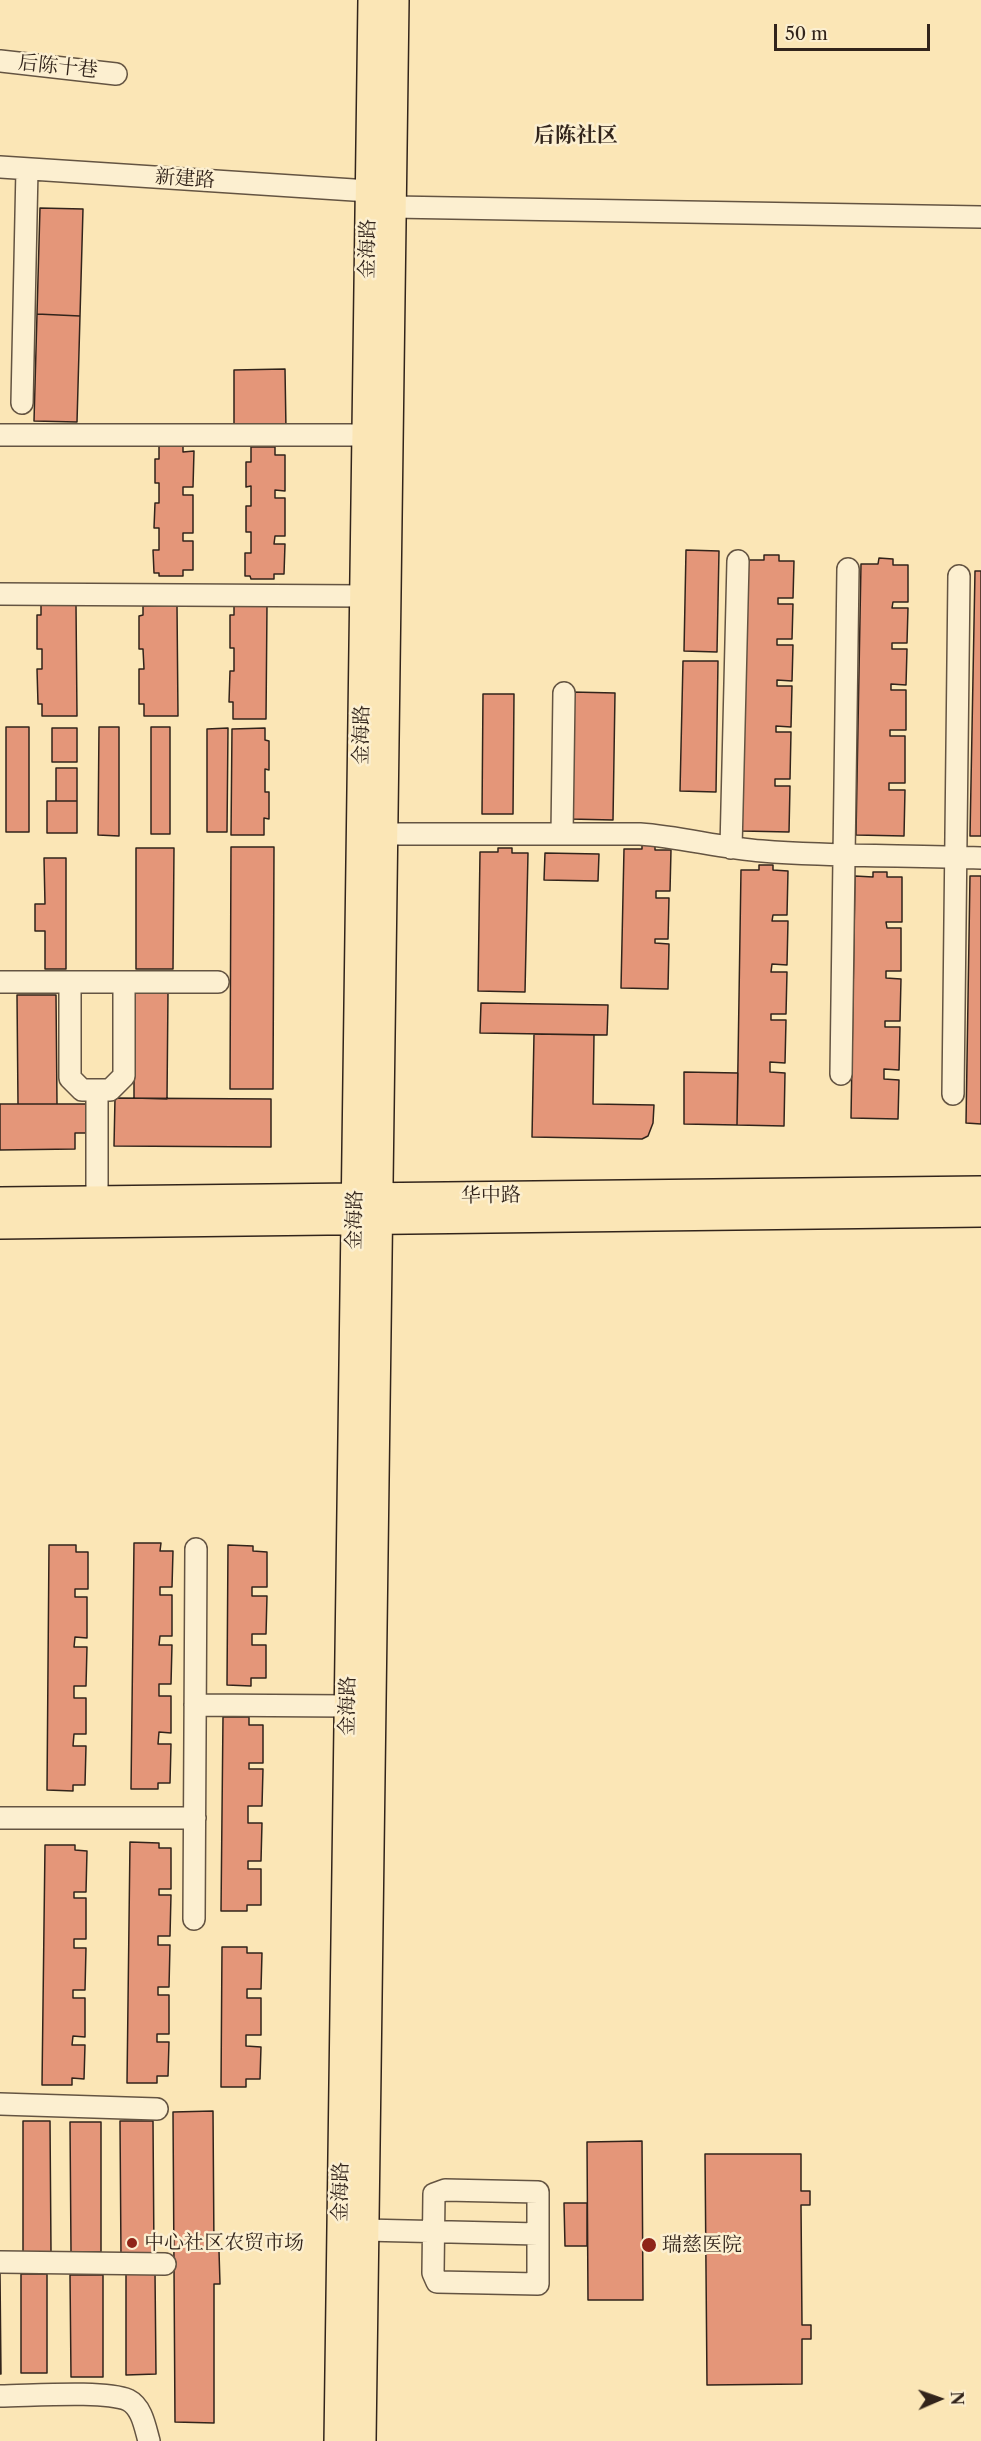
<!DOCTYPE html>
<meta charset="utf-8">
<style>
body{margin:0}
#map{position:relative;width:981px;height:2441px;overflow:hidden;background:#fbe6b6;font-family:"Libre Caslon Text",serif}
canvas{display:block}
.north{position:absolute;left:909px;top:2369px;width:60px;height:60px;-webkit-text-stroke:4px #fcefd0;paint-order:stroke;rotate:88deg;font-size:16px;font-weight:700;line-height:24px;text-align:center;color:#32241b}
.north::after{content:'';display:block;margin:auto;width:21px;height:27px;background:#32241b;clip-path:polygon(50% 0,100% 100%,50% 72%,0 100%)}
.scale{position:absolute;left:774px;top:24px;width:156px;height:27px;box-sizing:border-box;border:3px solid #32241b;border-top:0;padding-left:8px;font-size:18px;line-height:21px;white-space:nowrap;color:#32241b;-webkit-text-stroke:4px #fcefd0;paint-order:stroke}
</style>
<div id="map">
<canvas width="981" height="2441"></canvas>
<div class="north">N</div>
<div class="scale">50 m</div>
</div>
<script>
const context = document.querySelector('canvas').getContext('2d');
context.lineJoin = 'round';
function paint(path, color) { context.fillStyle = color; context.fill(path, 'evenodd'); }
function stroke(path, color, width, dash) { context.strokeStyle = color; context.lineWidth = width; context.lineCap = dash ? 'butt' : 'round'; context.setLineDash(dash || []); context.stroke(path); }
function label(font, color, halo, rows, align = 'center') {
  context.font = font + ' "Libre Caslon Text","Noto Serif SC",serif'; context.lineWidth = 5; context.setLineDash([]); context.textBaseline = 'middle'; context.strokeStyle = halo; context.fillStyle = color; for (const [text, x, y, turn = 0] of rows) {
    context.save(); context.translate(x, y); context.rotate((+turn || 0) * Math.PI / 180); context.textAlign = isNaN(turn) ? turn : align; if (halo) context.strokeText(text, 0, 0); context.fillText(text, 0, 0); context.restore();
  }
}
const building = new Path2D(`
 M40 208 83 209 80 316 37 314Z
 M37 314 80 316 77 422 34 421Z
 M285 369 286 430H234V370Z
 M159 444H183V452L194 451 193 487H183V495H193V533H183V541H193V570H183V576H159V573H154L153 550H159V528H154L155 503H159V483H155V459H159Z
 M251 447H275V455H285V491L275 490V498H285V536H275L274 544H285L284 574H274V579H251L250 576H245V553H251V532H246V506H251V486L246 487V462H251Z
 M686 550 719 551 717 652 684 651Z
 M764 555H779V561H794L793 598H778V604H793L792 639H777V645H793L792 681 777 680V686H792L791 727 776 726V732H791L790 779H775V786H790L789 832 742 831 747 560H764Z
 M879 558 893 559V565H908V602H893L892 608H908L907 643H892V649H907L906 685 891 684V690H906V730H890V736H905V783H889V790H905L904 836 856 835 861 564H878Z
 M975 571H981V836H970Z
 M234 604 267 605 266 719H233V702H229L230 671H234V648H230V615H234Z
 M41 605H76L77 716H42V704H38L37 669H42V649H37V615H41Z
 M177 605 178 716H144V704H139V669H144L143 649H139V616L143 615V606Z
 M683 661H718L716 792 680 791Z
 M572 692 615 693 613 820 570 819Z
 M483 694H514L513 814H482Z
 M6 727H29V832H6Z
 M99 727H119V836L98 835Z
 M151 727H170V834H151Z
 M52 728H77V762H52Z
 M228 728 227 832H207V729Z
 M265 728V740L269 741V770L265 769V792H269V819L264 818V835H231L232 729Z
 M56 768H77V801H56Z
 M47 801H77V833H47Z
 M642 845H655V850H671L670 891H656V898H669L668 939H655V943L669 944 668 989 621 988 624 849H642Z
 M231 847H274L273 1089H230Z
 M136 848H174L173 969H136Z
 M498 848H512V853H528L525 992 478 991 480 852H498Z
 M545 853 599 854 598 881 544 880Z
 M44 858H66V969H45V931H35V904H45Z
 M759 865H773V870L788 871 787 915H773L772 921H788L787 965 772 964 771 972H787L786 1014H771V1020H786L785 1063 770 1062V1072L785 1073 784 1126 737 1125 741 870H759Z
 M873 872H887V877H902V922H886L887 928H901V971H886V978L901 979 900 1021H885V1027H900L899 1070 884 1069V1079L899 1080 898 1119 851 1118 855 876 873 877Z
 M970 876H981V1124L966 1123Z
 M134 992H168L167 1099 134 1098Z
 M17 995H56L57 1104H18Z
 M481 1003 608 1005 607 1035 480 1033Z
 M534 1034 594 1035 593 1104 654 1105 653 1123 648 1136 642 1139 532 1137Z
 M684 1072 738 1073 737 1125 684 1124Z
 M115 1098 271 1099V1147L114 1146Z
 M0 1104H88V1133H75V1149L0 1150Z
 M134 1543H161L160 1551H173L172 1587H160V1595H172V1636H160L159 1645H172L171 1684H159V1696H171V1733L159 1732 158 1744H171L170 1783H158V1789H131Z
 M49 1545H76V1552H88V1589H75V1597H87V1638L75 1637 74 1647H87L86 1686H74V1698H86V1734H74L73 1746H86L85 1785H73V1791L47 1790Z
 M228 1545 253 1546V1551L267 1552V1587H252V1596H267L266 1634H252V1645H266V1678H251V1686L227 1685Z
 M223 1717H249V1725H263V1763H249V1769H263L262 1806H248V1823H262L261 1861H248V1869H261V1905H247V1911H221Z
 M130 1842 159 1843V1848H171V1889H159V1895H171L170 1936H158V1945H170L169 1987H158V1995H169V2034H157V2042H169L168 2076H157V2083H127Z
 M45 1845H75V1850L87 1851 86 1892H74V1898H86V1939H74V1948H86L85 1990H73V1998H85V2037L73 2036 72 2045H85L84 2079 72 2078V2085H42Z
 M222 1947H247V1953H262L261 1989H247V1998H261V2035H246V2046L261 2047 260 2079H246V2087H221Z
 M213 2111 214 2251H219L220 2284H214V2423L175 2422 173 2112Z
 M23 2121H50L51 2252H23Z
 M120 2121H153L154 2257 121 2258Z
 M70 2122H101V2252H71Z
 M642 2141 643 2300H588L587 2142Z
 M705 2154H801V2191H810V2205H801L802 2325H811V2339H802V2384L707 2385Z
 M564 2203H587V2246H565Z
 M126 2272H155L156 2374 126 2375Z
 M0 2273 1 2374H0Z
 M21 2274H47V2373H21Z
 M70 2275H103V2377H71Z`);
paint(building, '#e49679');
stroke(building, '#32241b', 1.5);
const minor = new Path2D(`
 M0 61 116 74
 M0 167 369 191
 M393 207 981 217
 M22 403 27 169
 M0 435H366
 M0 594 364 596
 M384 834H640C681 837 721 848 762 851 835 857 908 855 981 858
 M562 834 564 693
 M731 848 738 561
 M0 982H218
 M70 982V1078L82 1090H110L124 1076V982
 M841 1074 848 569
 M97 1090V1200
 M953 1094 959 576
 M195 1705 348 1706
 M0 1818H195
 M194 1919 196 1549
 M0 2104 157 2109
 M445 2190 538 2192V2284L437 2282 433 2273 434 2194Z
 M364 2230 538 2234
 M0 2262 165 2264
 M0 2396C29 2396 104 2390 128 2400 142 2407 145 2427 149 2441`);
const major = new Path2D(`
 M0 1201 981 1190
 M0 1225 981 1213
 M338 2441 372 0
 M362 2441 395 0`);
stroke(minor, '#645442', 24);
stroke(major, '#32241b', 30);
stroke(minor, '#fcefd0', 21);
stroke(major, '#fbe6b6', 27);
for (const [x, y, r, color] of [
 [132,2243,6,"#8f2418"],
 [649,2245,8,"#8f2418"]
]) { const dot = new Path2D(); dot.arc(x, y, r, 0, 2 * Math.PI); context.fillStyle = color; context.fill(dot); stroke(dot, '#fcefd0', 2); }
label('20px', '#32241b', '#fcefd0', [
 ["后陈十巷",58,67,6],
 ["新建路",185,179,4],
 ["金海路",368,249,-89],
 ["金海路",362,735,-89],
 ["华中路",491,1196,-1],
 ["金海路",355,1220,-89],
 ["金海路",348,1706,-89],
 ["金海路",341,2192,-89]
]);
label('20px', '#32241b', '#fcefd0', [
 ["中心社区农贸市场",144,2243],
 ["瑞慈医院",662,2245]
], 'left');
label('bold 21px', '#32241b', '#fcefd0', [
 ["后陈社区",576,136]
]);
</script>
